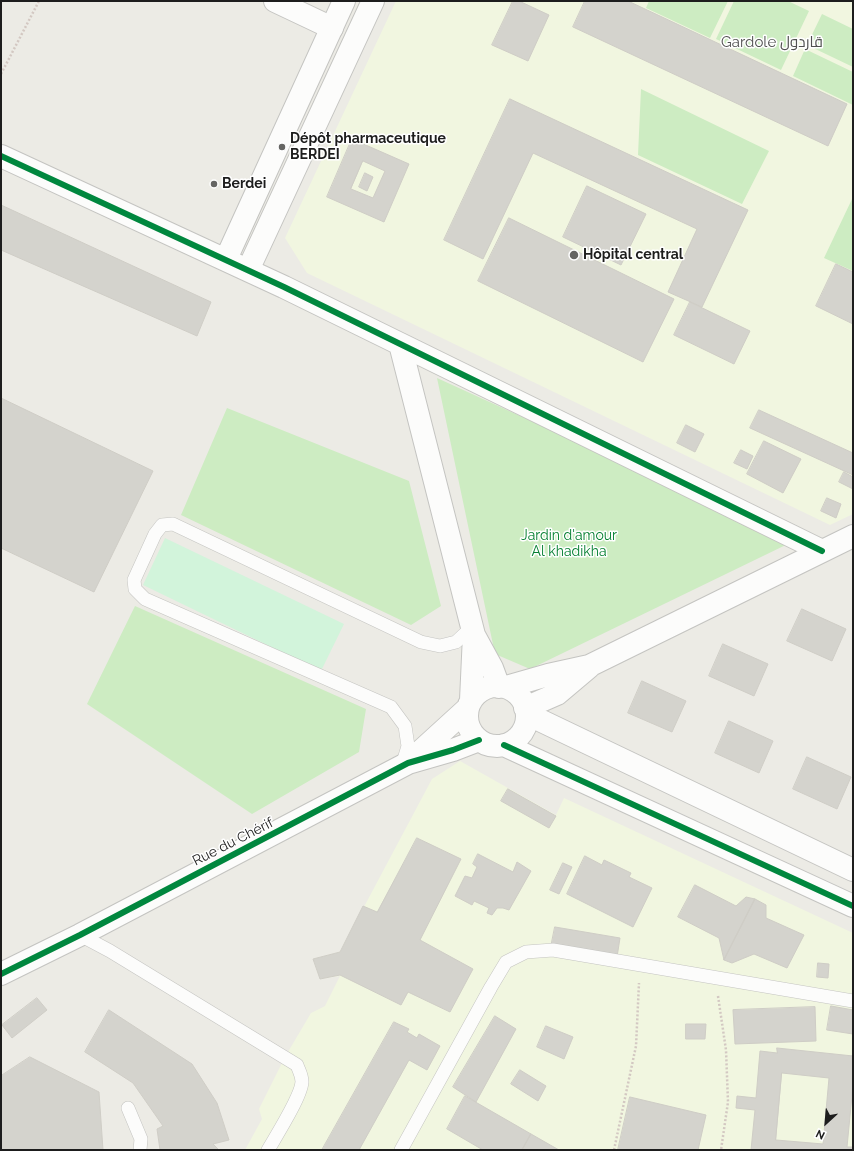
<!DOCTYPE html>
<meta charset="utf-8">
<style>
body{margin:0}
#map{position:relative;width:854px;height:1151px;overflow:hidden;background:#ecebe5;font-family:Raleway,sans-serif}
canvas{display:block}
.frame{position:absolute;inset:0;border:2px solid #1d1d1d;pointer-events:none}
.north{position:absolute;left:806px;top:1103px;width:40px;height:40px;-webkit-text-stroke:3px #fff;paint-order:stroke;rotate:206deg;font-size:11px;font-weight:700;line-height:16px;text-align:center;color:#1d1d1d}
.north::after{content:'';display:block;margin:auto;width:14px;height:18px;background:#1d1d1d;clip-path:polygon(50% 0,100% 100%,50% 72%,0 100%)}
</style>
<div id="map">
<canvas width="854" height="1151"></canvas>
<div class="frame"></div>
<div class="north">N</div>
</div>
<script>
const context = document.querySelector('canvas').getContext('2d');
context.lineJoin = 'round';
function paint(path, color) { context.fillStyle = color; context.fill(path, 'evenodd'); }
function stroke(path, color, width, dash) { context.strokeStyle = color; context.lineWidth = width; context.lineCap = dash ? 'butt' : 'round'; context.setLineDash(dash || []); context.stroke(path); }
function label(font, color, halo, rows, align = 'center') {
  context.font = font + ' Raleway,Cairo,sans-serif'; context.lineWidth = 3; context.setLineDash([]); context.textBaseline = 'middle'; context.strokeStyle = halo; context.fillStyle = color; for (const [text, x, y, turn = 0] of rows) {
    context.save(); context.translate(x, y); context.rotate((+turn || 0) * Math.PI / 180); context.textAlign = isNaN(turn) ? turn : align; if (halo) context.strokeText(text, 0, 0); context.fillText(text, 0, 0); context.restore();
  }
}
paint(new Path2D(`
 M396 1H853V514L830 525 307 273 285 238Z
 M460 761 556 815 564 798 853 933V1150H245L262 1119 259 1109 285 1057 311 1013 325 1006 340 976 320 979 313 959 340 952 432 779Z`), '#f1f6e0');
paint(new Path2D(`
 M649 1H728L710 38 646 8Z
 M734 1H788L809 11 781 70 716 39Z
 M822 14 853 29V67L807 45Z
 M805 49 853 72V105L793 76Z
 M641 89 769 151 742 204 638 155Z
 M853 197V271L824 258Z
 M437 378 794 541 530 669 495 654Z
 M227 408 409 481 441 606 411 625 181 515Z
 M135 606 366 709 359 752 252 814 87 704Z`), '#cdecc2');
paint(new Path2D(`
 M165 538 344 624 321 671 143 585Z`), '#d2f4db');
const building = new Path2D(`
 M513 1H519L549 15 528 61 492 45Z
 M585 1H628L847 104 828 146 573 27Z
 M510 99 748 210 702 307 668 292 697 229 533 153 483 259 444 240Z
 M352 139 409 164 384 222 327 197ZM363 161 385 171 373 198 351 189Z
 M365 173 373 177 367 191 359 187Z
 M587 186 646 214 621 265 563 237Z
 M1 205 211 302 197 336 1 250Z
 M509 218 674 299 643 362 478 281Z
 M836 264 853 272V324L816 306Z
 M690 302 750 331 734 364 674 335Z
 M1 398 153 471 94 592 1 548Z
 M759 410 853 453V475L750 428Z
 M686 425 704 434 695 452 677 443Z
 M764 441 801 459 783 493 747 474Z
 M741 450 753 456 747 469 734 463Z
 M844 472 853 477V489L839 482Z
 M827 498 841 504 836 518 821 511Z
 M802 609 846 629 832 661 787 641Z
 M723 644 768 664 754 696 709 676Z
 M642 681 686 701 672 732 628 713Z
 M729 721 773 741 759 773 715 753Z
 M807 757 851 777 837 809 793 789Z
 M508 789 556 816 549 828 501 801Z
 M417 838 461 859 420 940 473 969 450 1012 408 992 401 1005 340 975 320 979 313 959 340 952 363 906 377 912Z
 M478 854 513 872 517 862 531 871 509 910 503 908H497L492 915 487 913 489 908 474 901 472 905 455 896 465 876 472 878 477 867 473 864Z
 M585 856 602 865 604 860 631 873 629 877 652 888 633 927 567 894Z
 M563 863 572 867 559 894 550 890Z
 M695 885 736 906 746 897 755 899 724 960 719 938 678 917Z
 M755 899 766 905V918L804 935 787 968 754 954 732 963 724 960Z
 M555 927 620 938 617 957 551 947Z
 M818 963 829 964 828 978 817 977Z
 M37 998 47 1010 12 1038 2 1025Z
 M831 1006 853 1010V1034L827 1030Z
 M815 1007 816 1041 735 1044 733 1010Z
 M109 1010 192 1064 217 1103 229 1140 213 1144 219 1150H160L157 1129 163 1126 133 1083 85 1052Z
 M495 1016 516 1029 476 1102 453 1087Z
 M394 1022 409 1029 407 1032 417 1038 419 1034 440 1046 427 1070 409 1060 359 1150H322Z
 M686 1024H706L705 1039H686Z
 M546 1026 573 1037 564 1059 537 1047Z
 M777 1048 853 1056V1085L847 1147H853V1150H751L755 1110 736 1108 737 1096 756 1098 760 1051 777 1053ZM782 1073 829 1078 823 1144 776 1140Z
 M30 1057 99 1092 103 1150H1V1076Z
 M520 1070 546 1086 538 1101 511 1084Z
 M465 1096 531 1134 522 1150H483L447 1129Z
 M630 1097 706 1115 698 1150H618Z
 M531 1134 559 1150H522Z`);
paint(building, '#d4d3cd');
stroke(building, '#cfcdc6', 1);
const service = new Path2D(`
 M402 766 408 746 405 726 391 707 145 599 135 589 134 580 155 534 162 525 173 524 421 642 440 646 456 642 472 627
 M80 935 110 951 297 1065C299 1071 302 1075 302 1082 301 1097 276 1136 268 1150
 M128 1108 141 1139 140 1150
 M401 1150 491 987 506 962 526 952 553 950 853 1001`);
const minor = new Path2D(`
 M275 1 332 28`);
const tertiary = new Path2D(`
 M1 156 284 287 822 551
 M226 259 344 1
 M248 270 373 1
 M400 344 474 635 492 668 499 687
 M467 716a30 30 0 1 1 60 0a30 30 0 1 1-60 0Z
 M506 687 548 675 589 666 853 536
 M471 700 474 635
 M525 708 557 694 589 667
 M527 714 853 870
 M504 745 853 906
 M411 760 468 708
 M1 974 80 935 408 763 453 750 479 740`);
stroke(service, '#c4c4c1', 14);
stroke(minor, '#c4c4c1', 24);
stroke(tertiary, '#c4c4c1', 24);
stroke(new Path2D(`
 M1 74 39 1
 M718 996 726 1050 728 1102 721 1150
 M614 1150 636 1046 639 983`), '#d3c8c2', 2.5, [2, 2]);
stroke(service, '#fcfcfb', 13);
stroke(minor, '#fcfcfb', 22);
stroke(tertiary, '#fcfcfb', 22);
stroke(new Path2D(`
 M1 156 284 287 822 551
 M504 745 853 906
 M1 974 80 935 408 763 453 750 479 740`), '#00873e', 6);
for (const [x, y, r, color] of [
 [282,147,4,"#656563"],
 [214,184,4,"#656563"],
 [574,255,5,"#656563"]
]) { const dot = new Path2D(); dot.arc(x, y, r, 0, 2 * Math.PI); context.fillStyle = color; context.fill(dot); stroke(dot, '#fff', 1.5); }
label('bold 14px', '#1d1d1d', '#fff', [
 ["Dépôt pharmaceutique",290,139],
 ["BERDEI",290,155],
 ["Berdei",222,184],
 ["Hôpital central",583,255]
], 'left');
label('14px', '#068032', '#fff', [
 ["Jardin d'amour",569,536],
 ["Al khadikha",569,552]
]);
label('14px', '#1d1d1d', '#fff', [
 ["Rue du Chérif",233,842,-27]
]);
label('15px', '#505050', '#fff', [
 ["Gardole قاردول",772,42]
]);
</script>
